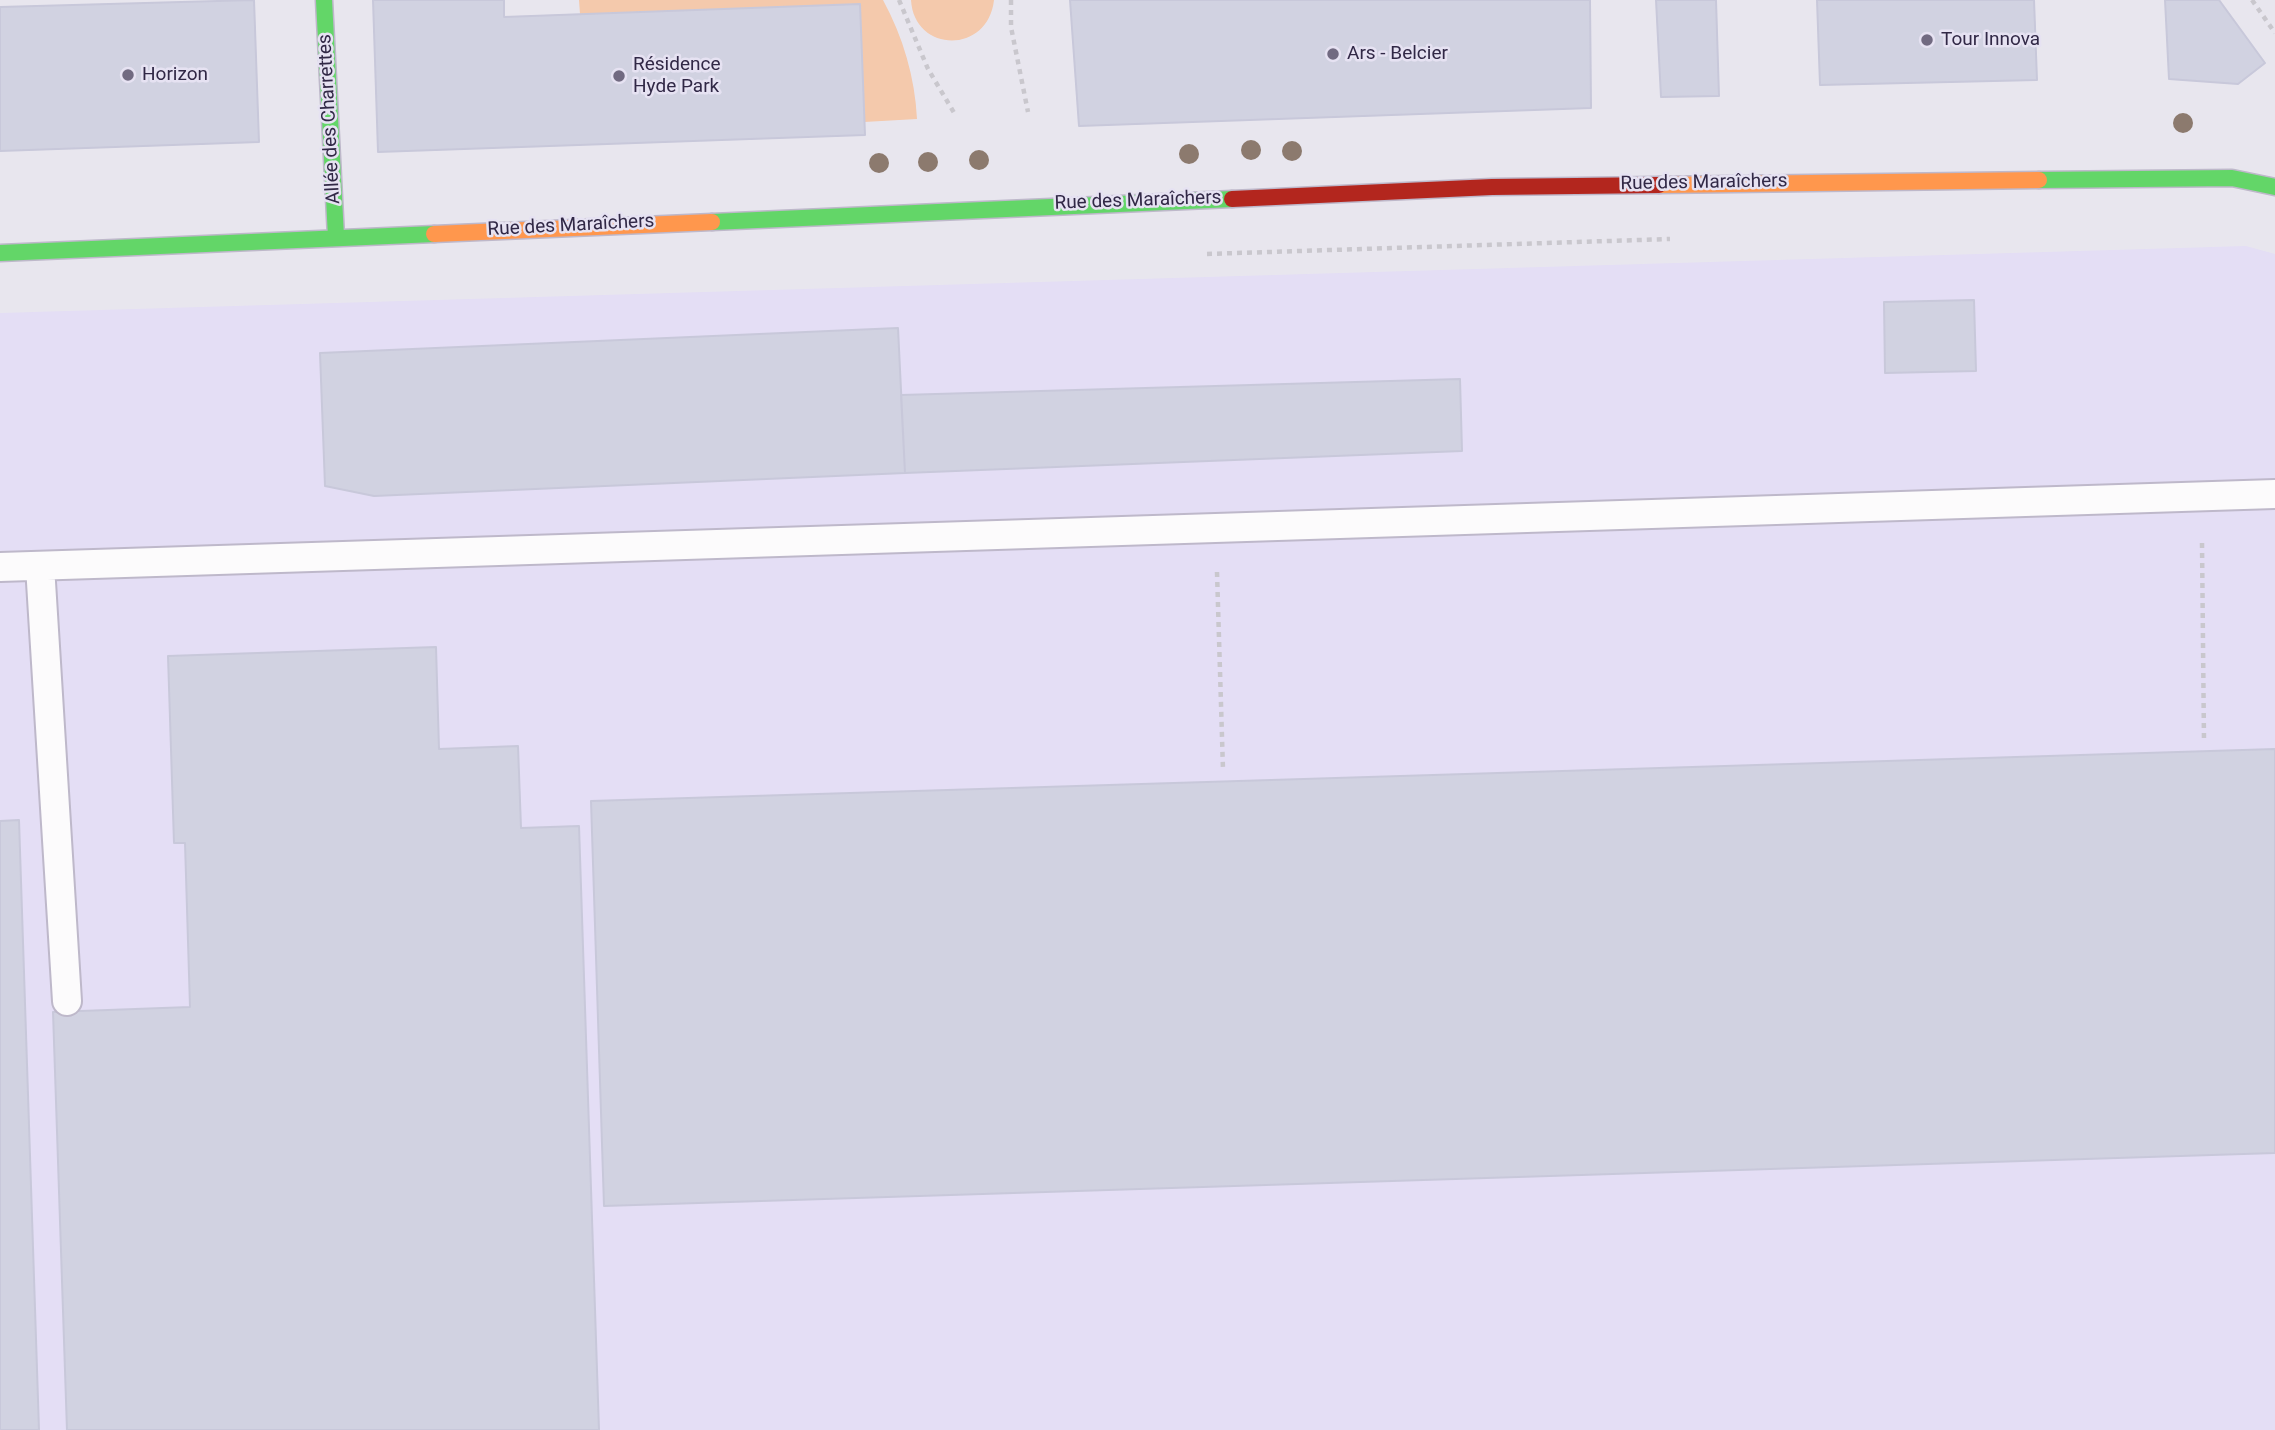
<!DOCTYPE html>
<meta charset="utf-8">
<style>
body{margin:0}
canvas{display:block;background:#e8e6ee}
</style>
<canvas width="2275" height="1430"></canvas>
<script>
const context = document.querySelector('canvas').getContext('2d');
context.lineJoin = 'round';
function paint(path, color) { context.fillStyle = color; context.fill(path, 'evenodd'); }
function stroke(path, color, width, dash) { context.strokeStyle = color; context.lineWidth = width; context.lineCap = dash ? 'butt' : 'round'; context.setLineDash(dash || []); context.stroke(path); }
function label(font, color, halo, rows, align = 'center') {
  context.font = font + ' Roboto,sans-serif'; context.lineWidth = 5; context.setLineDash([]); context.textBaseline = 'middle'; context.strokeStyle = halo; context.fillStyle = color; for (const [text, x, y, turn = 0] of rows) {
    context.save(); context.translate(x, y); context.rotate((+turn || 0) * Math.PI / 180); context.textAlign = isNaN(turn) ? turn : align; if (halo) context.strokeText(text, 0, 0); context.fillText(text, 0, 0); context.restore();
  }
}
paint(new Path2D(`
 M2246 246 2275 254V1430H0V313Z`), '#e4def5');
paint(new Path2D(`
 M579 0H883C903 37 915 77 917 119L864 122 860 4 580 14Z
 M911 0H994C988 55 914 53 911 0Z`), '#f4c9ac');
const building = new Path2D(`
 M254 0 259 142 0 151V7Z
 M373 0H504V17L860 4 865 135 378 152Z
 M1070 0H1590L1591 108 1079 126Z
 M1656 0H1716L1719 96 1661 97Z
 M1817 0H2034L2037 80 1820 85Z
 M2165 0H2219L2265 63 2238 84 2169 79Z
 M1974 300 1976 371 1885 373 1884 302Z
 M898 328 905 473 374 496 325 486 320 353Z
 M1460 379 1462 451 905 473 901 395Z
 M436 647 439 749 518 746 521 828 579 826 599 1430H67L53 1012 190 1007 185 843H174L168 656Z
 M2275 749V1153L604 1206 591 801Z
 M19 820 39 1430H0V821Z`);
paint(building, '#d1d2e1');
stroke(building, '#c8c8da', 2);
const lane = new Path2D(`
 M40 566 67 1001
 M0 567 2275 494`);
const fast = new Path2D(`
 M324 0 336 237
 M2039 180 2232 178 2275 187
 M712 222 1232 199
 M0 253 434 234`);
const slow = new Path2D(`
 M1659 185 2039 180
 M434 234 712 222`);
const jam = new Path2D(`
 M1232 199 1492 187 1659 185`);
stroke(lane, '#beb8ca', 32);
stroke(fast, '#beb8ca', 19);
stroke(slow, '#beb8ca', 19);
stroke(jam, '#beb8ca', 19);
stroke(new Path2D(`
 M899 0 928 69 956 116
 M1011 0V27L1028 112
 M2252 0 2275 33
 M1207 254 1670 239
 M2202 543 2204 742
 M1217 572 1223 770`), '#c9c7cd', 4.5, [5, 5]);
stroke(lane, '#fcfbfc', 28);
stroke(fast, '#63d668', 16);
stroke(slow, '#ff974d', 16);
stroke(jam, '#b3261e', 16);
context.fillStyle = '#8c7a6e';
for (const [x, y] of [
 [2183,123],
 [1251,150],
 [1292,151],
 [1189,154],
 [979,160],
 [928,162],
 [879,163]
]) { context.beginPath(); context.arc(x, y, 10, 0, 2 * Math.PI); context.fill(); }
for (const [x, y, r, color] of [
 [1927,40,7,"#716a81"],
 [1333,54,7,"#716a81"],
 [128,75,7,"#716a81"],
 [619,76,7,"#716a81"]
]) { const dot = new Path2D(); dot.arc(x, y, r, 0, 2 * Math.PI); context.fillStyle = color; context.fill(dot); stroke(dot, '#e6e2f2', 2.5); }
label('19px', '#312846', '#e6e2f2', [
 ["Tour Innova",1941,40],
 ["Ars - Belcier",1347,54],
 ["Résidence",633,65],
 ["Hyde Park",633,87],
 ["Horizon",142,75]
], 'left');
label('19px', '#312846', '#e6e2f2', [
 ["Allée des Charrettes",330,119,-93],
 ["Rue des Maraîchers",1704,183,-1],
 ["Rue des Maraîchers",1138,201,-2],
 ["Rue des Maraîchers",571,226,-3]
]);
</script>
